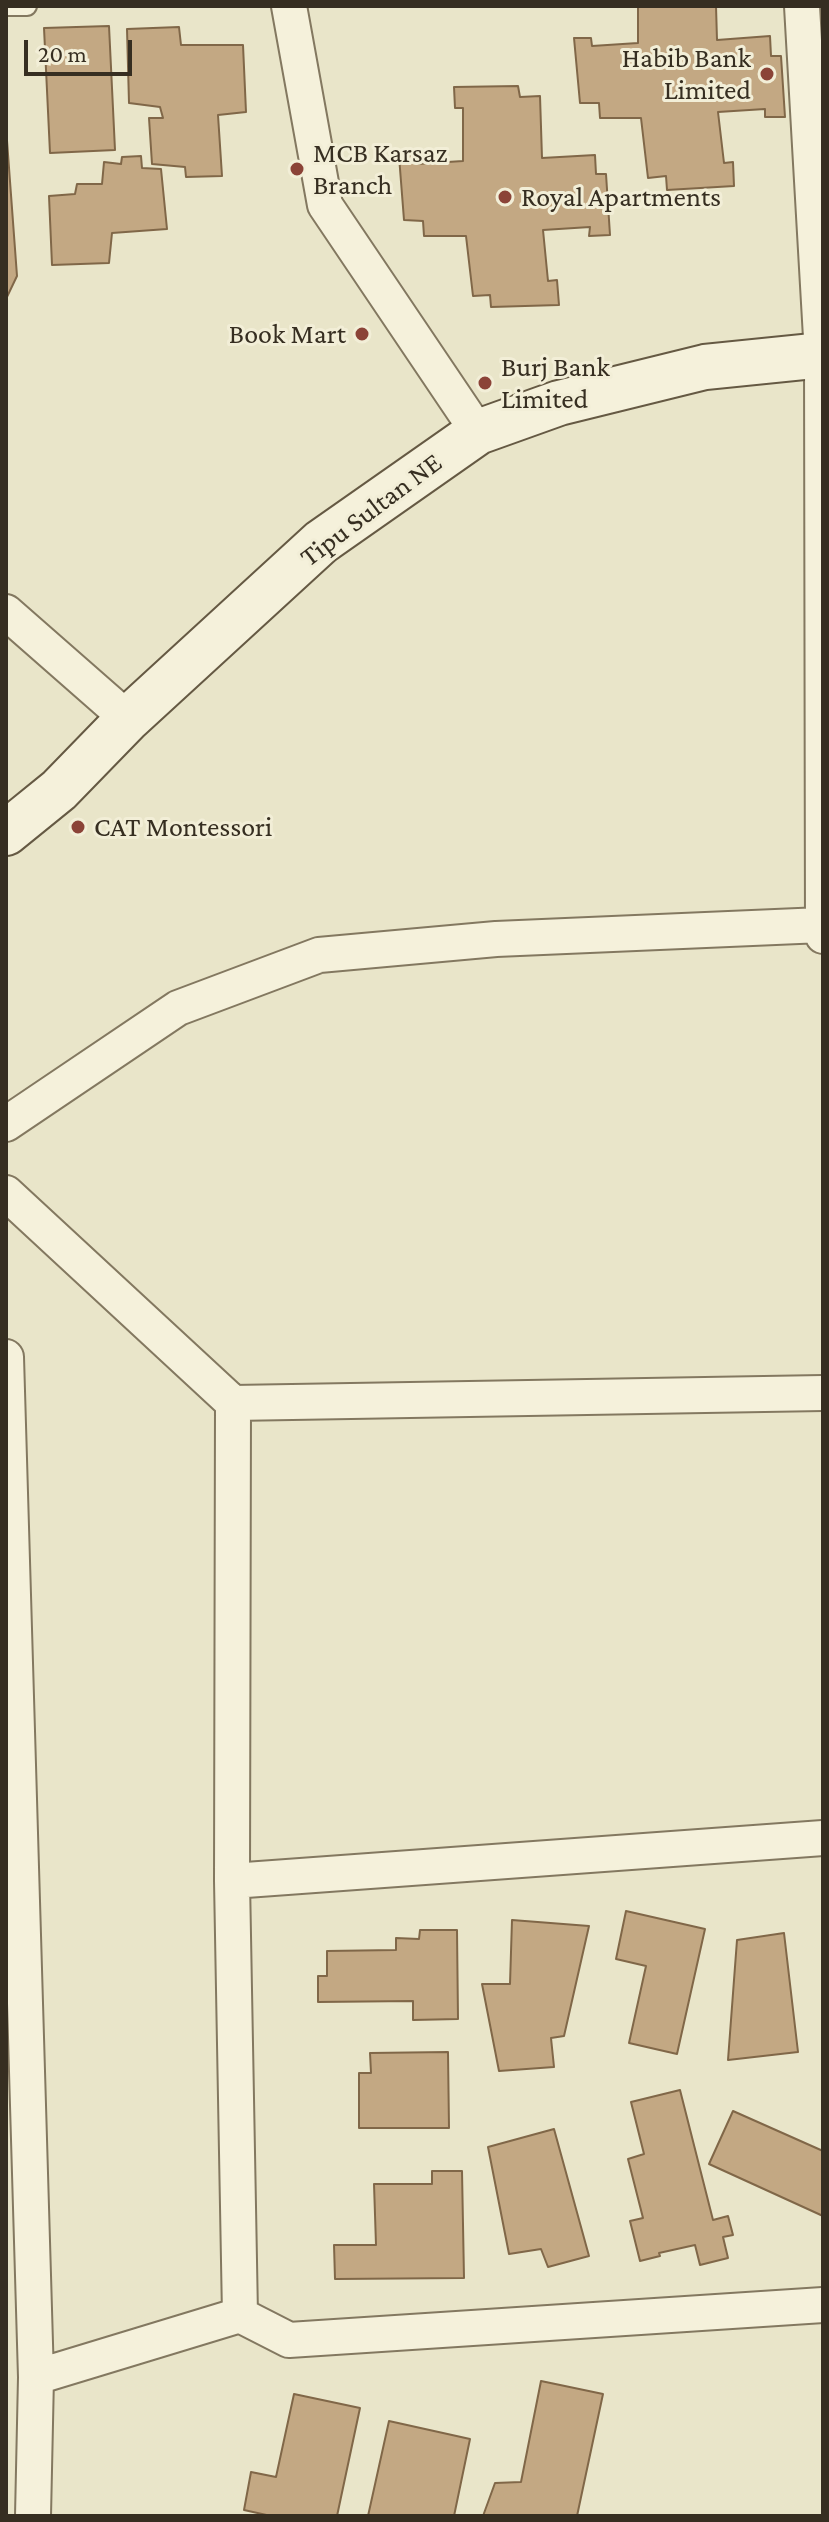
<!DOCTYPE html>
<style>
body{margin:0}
#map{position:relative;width:829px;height:2522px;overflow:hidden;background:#e9e5c9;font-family:"Crimson Pro",serif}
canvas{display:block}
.frame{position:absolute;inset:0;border:8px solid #362e21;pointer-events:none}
.scale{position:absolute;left:24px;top:40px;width:108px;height:36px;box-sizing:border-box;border:4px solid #362e21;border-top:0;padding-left:10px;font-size:24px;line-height:28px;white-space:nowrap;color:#362e21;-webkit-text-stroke:6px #f2eed7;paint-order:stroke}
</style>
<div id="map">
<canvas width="829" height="2522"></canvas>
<div class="frame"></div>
<div class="scale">20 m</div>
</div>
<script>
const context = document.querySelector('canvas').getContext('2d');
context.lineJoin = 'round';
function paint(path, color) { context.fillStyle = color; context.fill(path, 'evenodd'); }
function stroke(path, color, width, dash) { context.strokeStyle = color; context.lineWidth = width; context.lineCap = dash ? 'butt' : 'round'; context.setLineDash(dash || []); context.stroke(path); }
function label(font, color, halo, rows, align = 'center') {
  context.font = font + ' "Crimson Pro",serif'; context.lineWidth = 6; context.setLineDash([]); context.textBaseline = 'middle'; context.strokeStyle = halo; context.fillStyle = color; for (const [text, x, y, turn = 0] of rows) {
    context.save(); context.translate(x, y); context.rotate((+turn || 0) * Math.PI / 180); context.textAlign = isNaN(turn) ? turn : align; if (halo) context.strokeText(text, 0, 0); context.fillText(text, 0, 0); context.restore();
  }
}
const building = new Path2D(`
 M638 6H716L717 40 770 36 771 56H781L785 117H765V109L718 112 724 163 733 162 734 186 667 190 666 176 648 178 641 118H600L599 103H580L574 38H591L592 46 638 43Z
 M109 26 115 150 50 153 44 28Z
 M179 27 181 45H243L246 112 218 115 222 176 186 177 185 167 152 164 149 118H163L160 107 129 103 127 29Z
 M518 86 520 97 540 96 542 158 595 155 596 174H606L610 235 589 236 590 227 543 230 548 281 557 280 559 305 491 307 490 295 473 296 466 236H424L423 221 404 220 399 156 415 155 417 164 463 161V108H455L454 87Z
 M6 127 17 276 6 299Z
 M141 156 142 168 161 169 167 229 112 233 109 263 52 265 49 196 75 194 77 184H102L104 162 121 164 122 157Z
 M626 1911 705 1929 677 2054 629 2043 646 1966 616 1959Z
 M512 1920 589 1926 564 2036 551 2038 554 2067 499 2071 482 1984H510Z
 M420 1930H457L458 2019 413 2020V2001L318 2002V1976H327V1951L396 1950V1938L419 1939Z
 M784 1933 798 2052 728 2060 737 1940Z
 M448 2052 449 2128H359V2073H371L370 2053Z
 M680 2090 713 2220 728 2216 733 2235 723 2237 728 2258 700 2265 695 2245 659 2253 660 2256 640 2261 630 2221 643 2218 628 2159 644 2154 631 2102Z
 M733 2111 823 2151V2216L709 2164Z
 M554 2129 589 2256 548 2267 541 2249 509 2254 488 2147Z
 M432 2171H462L464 2278 335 2279 334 2245H376L374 2184H432Z
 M541 2381 603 2394 577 2516H483L495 2483 521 2482Z
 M294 2394 360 2408 337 2516H271L244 2510 251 2472 276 2477Z
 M389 2421 470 2439 454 2516H368Z`);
paint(building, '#c3a883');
stroke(building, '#806748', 2);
const lane = new Path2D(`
 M6 6H27`);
const street = new Path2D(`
 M289 6 325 205 478 432
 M802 6 822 355 823 936
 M6 612 128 719
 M6 1124 178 1008 319 955 496 939 822 925
 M6 1193 233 1403 232 1881 240 2315 36 2377
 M6 1357 36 2377 33 2516
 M233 1403 823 1393
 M232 1881 823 1838
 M240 2315 289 2340 823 2305`);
const secondary = new Path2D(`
 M6 833 59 790 128 719 321 542 478 432 559 403 705 367 823 355`);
stroke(lane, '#837860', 22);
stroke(street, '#837860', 38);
stroke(secondary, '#655943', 48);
stroke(lane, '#f5f1db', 18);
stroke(street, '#f5f1db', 34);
stroke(secondary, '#f5f1db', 44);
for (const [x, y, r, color] of [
 [767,74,8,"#8b4337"],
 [297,169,8,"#8b4337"],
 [505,197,8,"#8b4337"],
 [362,334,8,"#8b4337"],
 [485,383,8,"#8b4337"],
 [78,827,8,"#8b4337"]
]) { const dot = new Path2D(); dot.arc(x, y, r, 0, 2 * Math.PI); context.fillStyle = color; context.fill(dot); stroke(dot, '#f2eed7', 3); }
label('28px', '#362e21', '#f2eed7', [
 ["Habib Bank",751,58,"right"],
 ["Limited",751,90,"right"],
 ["MCB Karsaz",313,153],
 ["Branch",313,185],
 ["Royal Apartments",521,197],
 ["Book Mart",346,334,"right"],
 ["Burj Bank",501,367],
 ["Limited",501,399],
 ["CAT Montessori",94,827]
], 'left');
label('28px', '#362e21', '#f2eed7', [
 ["Tipu Sultan NE",371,510,-37]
]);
</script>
